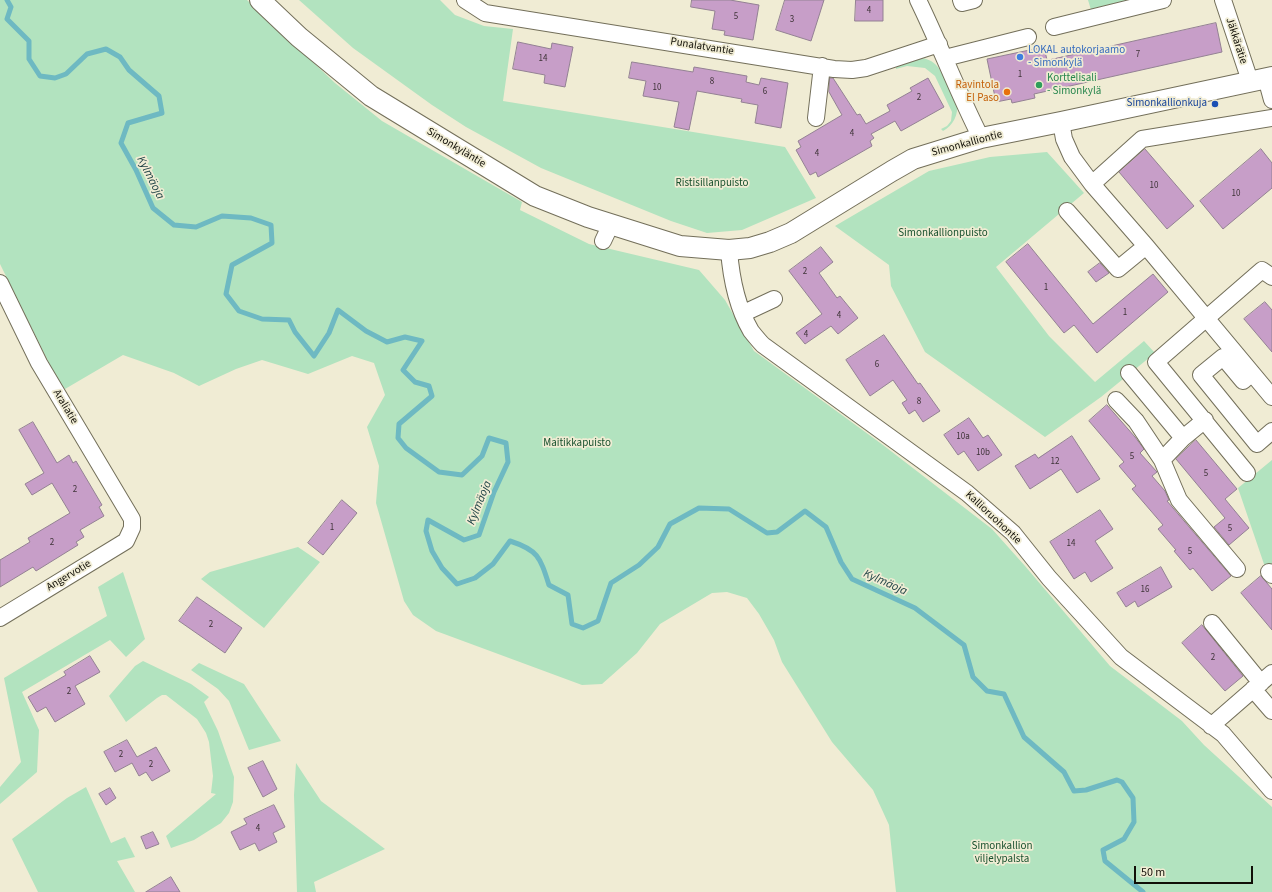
<!DOCTYPE html>
<meta charset="utf-8">
<style>
body{margin:0}
#map{position:relative;width:1272px;height:892px;overflow:hidden;background:#f0ecd4;font-family:"Source Sans 3",sans-serif}
canvas{display:block}
.scale{position:absolute;left:1134px;top:866px;width:119px;height:18px;box-sizing:border-box;border:2px solid #110f07;border-top:0;padding-left:5px;font-size:12px;line-height:14px;white-space:nowrap;color:#110f07;-webkit-text-stroke:3px #f0ecd4;paint-order:stroke}
</style>
<div id="map">
<canvas width="1272" height="892"></canvas>
<div class="scale">50 m</div>
</div>
<script>
const context = document.querySelector('canvas').getContext('2d');
context.lineJoin = 'round';
function paint(path, color) { context.fillStyle = color; context.fill(path, 'evenodd'); }
function stroke(path, color, width, dash) { context.strokeStyle = color; context.lineWidth = width; context.lineCap = dash ? 'butt' : 'round'; context.setLineDash(dash || []); context.stroke(path); }
function label(font, color, halo, rows, align = 'center') {
  context.font = font + ' "Source Sans 3",sans-serif'; context.lineWidth = 3.5; context.setLineDash([]); context.textBaseline = 'middle'; context.strokeStyle = halo; context.fillStyle = color; for (const [text, x, y, turn = 0] of rows) {
    context.save(); context.translate(x, y); context.rotate((+turn || 0) * Math.PI / 180); context.textAlign = isNaN(turn) ? turn : align; if (halo) context.strokeText(text, 0, 0); context.fillText(text, 0, 0); context.restore();
  }
}
paint(new Path2D(`
 M0 0H247L335 83 382 121 522 202 520 210 589 244 699 270 725 300 754 351 883 445 992 529 1025 566 1110 666 1182 721 1204 745 1272 807V892H896L889 825 873 790 832 742 782 662 774 640 759 614 747 598 727 592 712 593 660 624 637 653 602 684 582 685 436 631 413 615 404 601 376 503 379 466 367 427 385 395 374 363 352 356 308 374 262 360 236 369 199 386 174 373 123 355 65 389 54 373 0 264Z
 M299 0H440L455 15 484 26 513 29 503 101 785 147 816 198 742 230 707 233 671 221 541 168 466 127 432 105 353 48Z
 M1088 0H1135L1091 10Z
 M920 58C926 58 933 61 937 66 941 70 956 97 957 102 959 114 953 126 943 131L941 129 947 126 951 121 952 112 935 76 925 68 907 66 896 69V65Z
 M1047 152 1084 193 996 267 1049 336 1095 382 1144 341 1155 353 1101 397 1045 437 925 352 891 286 889 265 835 226 929 171 990 157Z
 M1272 460V578L1266 570 1238 488Z
 M298 547 320 562 264 628 201 579 210 572Z
 M123 572 145 639 126 657 110 640 22 692 39 730 37 772 0 804V787L21 762 4 678 107 616 98 587Z
 M143 661 191 684 209 697 204 702 218 731 234 777 233 802 229 813 221 823 194 840 171 848 166 836 216 794 211 793 213 776 209 742 206 733 197 719 166 695H162L157 698 126 722 109 696 135 666Z
 M199 663 244 684 281 741 249 750 229 701 218 689 191 670Z
 M296 763 321 801 385 849 314 882 316 892H297L294 795Z
 M86 787 111 843 125 837 135 857 117 861 135 892H38L12 839 67 798Z`), '#b2e3bf');
stroke(new Path2D(`
 M7 0 11 7 7 19 29 41V59L40 76 55 78 66 74 87 54 106 49 120 57 129 70 159 96 162 113 128 123 121 143 136 170 153 208 174 225 196 227 222 216 251 218 271 225 272 243 232 265 226 294 239 311 262 319 289 320 295 332 314 356 329 333 338 310 366 331 387 342 405 337 422 341 403 370 415 382 429 386 432 396 399 424 398 438 406 448 439 472 462 475 482 456 489 438 506 443 508 462 494 492 479 535 464 540 428 520 426 531 432 551 442 568 457 584 475 578 493 564 510 541C538 550 540 557 549 585L568 595 572 624 583 628 598 621 611 583 639 565 658 547 670 524 699 508 729 509 767 533 777 532 805 511 826 527 841 562 852 579 915 608 964 645 973 677 987 691 1004 694 1024 737 1064 772 1074 791 1086 790 1117 780 1122 782 1133 798 1134 822 1124 839 1103 850 1105 861 1143 892`), '#6eb9c2', 5);
const building = new Path2D(`
 M692 0H730L759 5 753 40 724 35 725 31 712 29 715 11 691 7Z
 M785 0H824L811 41 776 30Z
 M856 0H883V21H855Z
 M1216 23 1222 52 1034 94 1035 98 1012 103 1011 99 996 102 987 59 1044 47 1047 60Z
 M518 42 551 49 552 43 573 47 565 87 544 83 545 75 513 69Z
 M632 62 693 72 694 67 747 76 746 82 759 85 761 78 788 83 781 128 755 123 758 105 741 102 742 99 697 91 689 130 674 127 679 102 643 96 646 81 629 78Z
 M830 78H833L857 115 860 114 866 124 890 111 887 105 912 91 910 88 928 78 944 107 901 131 895 121 871 134 874 138 870 141 872 146 818 177 816 172 810 175 796 150 801 147 798 141 842 115 829 92Z
 M1145 149 1194 206 1167 229 1119 172Z
 M1261 149 1272 163V188L1223 229 1200 201Z
 M1028 244 1093 324 1153 274 1168 292 1097 353 1074 325 1064 333 1006 262Z
 M821 247 833 262 819 273 837 298 840 296 858 318 838 334 831 326 805 344 796 333 822 314 789 271Z
 M1100 263 1109 273 1096 282 1088 272Z
 M1265 302 1272 310V352L1244 319Z
 M884 335 918 384 920 383 940 411 923 422 915 410 909 414 902 403 907 400 893 380 870 396 846 360Z
 M1107 405 1135 437 1144 449 1140 453 1157 472 1152 476 1165 491 1169 500 1167 501 1231 576 1212 591 1193 568 1190 570 1174 551 1176 550 1158 529 1163 525 1132 489 1136 486 1119 466 1124 462 1089 421Z
 M969 418 983 438 988 435 1002 455 978 471 964 451 958 455 944 435Z
 M33 422 57 463 69 455 73 463 76 461 102 505 99 507 104 516 80 530 84 537 76 542 78 545 36 571 33 567 0 587V560L30 542 28 538 70 513 52 483 32 495 25 484 44 473 19 430Z
 M1072 436 1100 479 1077 493 1061 469 1030 489 1015 466 1035 454 1038 458Z
 M1196 440 1237 489 1225 499 1249 528 1229 545 1214 527 1225 518 1176 459Z
 M342 500 357 513 323 555 308 543Z
 M1100 510 1113 529 1095 541 1113 568 1091 582 1085 572 1074 579 1050 542Z
 M1161 567 1172 587 1138 607 1135 601 1126 607 1117 593Z
 M1261 576 1272 589V630L1241 593Z
 M197 597 242 628 225 653 179 621Z
 M1202 625 1243 676 1225 691 1182 643Z
 M90 656 100 672 75 686 85 704 55 722 46 707 37 712 28 697 66 675 64 672Z
 M127 740 137 757 156 747 170 771 152 781 146 772 139 776 132 763 115 772 104 752Z
 M263 761 277 789 263 797 248 768Z
 M110 788 116 798 106 805 99 794Z
 M274 805 285 827 273 833 277 842 259 851 255 843 240 850 231 832 247 824 244 819Z
 M153 832 159 844 146 849 141 837Z
 M171 877 180 892H146Z`);
paint(building, '#c79ec8');
stroke(building, '#938193', 1);
const minor = new Path2D(`
 M465 0 485 13 834 69 852 70 866 68 939 44
 M918 0C940 45 958 93 981 138
 M961 0 962 3 974 0
 M1223 0 1250 81
 M1054 27 1163 0
 M945 58 1028 37
 M1266 78 1272 100
 M816 118 822 66
 M1061 122 1064 139 1072 157 1092 184 1146 246 1272 397
 M1092 184 1142 139 1272 118
 M1067 211 1118 269 1146 246
 M603 241 611 224
 M729 250C731 277 737 307 751 331 755 336 759 341 763 345L967 493 1013 533 1049 578 1121 657 1223 734 1272 791
 M0 283 39 363 132 519V528L126 541 0 618
 M744 313 774 299
 M1129 373 1183 438 1205 420
 M1252 373 1243 381 1223 357 1201 375 1257 444 1272 431
 M1116 400 1136 421 1162 460 1179 500 1237 569
 M1162 460 1183 438
 M1247 473 1156 362 1262 270 1272 277
 M1269 572 1272 575
 M1212 623 1261 683
 M1253 689 1272 711
 M1211 726 1272 673`);
const major = new Path2D(`
 M260 0 299 37 371 96 535 196 588 217 680 246 729 250 750 248 770 242 791 233 892 171 913 159 981 138 1061 122 1272 77`);
stroke(minor, '#736f5a', 18);
stroke(major, '#736f5a', 22);
stroke(minor, '#fff', 16);
stroke(major, '#fff', 20);
for (const [x, y, r, color] of [
 [1020,57,4,"#3f7fe0"],
 [1039,85,4,"#2e9e5b"],
 [1007,92,4,"#e8710a"],
 [1215,104,4,"#1a4fb4"]
]) { const dot = new Path2D(); dot.arc(x, y, r, 0, 2 * Math.PI); context.fillStyle = color; context.fill(dot); stroke(dot, '#f0ecd4', 1.5); }
label('9px', '#3e3337', null, [
 ["4",869,11],
 ["5",736,17],
 ["3",792,20],
 ["7",1138,55],
 ["14",543,59],
 ["1",1020,75],
 ["8",712,82],
 ["10",657,88],
 ["6",765,92],
 ["2",919,98],
 ["4",852,134],
 ["4",817,154],
 ["10",1154,186],
 ["10",1236,194],
 ["2",805,272],
 ["1",1046,288],
 ["1",1125,313],
 ["4",839,316],
 ["4",806,335],
 ["6",877,365],
 ["8",919,402],
 ["10a",963,437],
 ["10b",983,453],
 ["5",1132,457],
 ["12",1055,462],
 ["5",1206,474],
 ["2",75,490],
 ["1",332,528],
 ["5",1230,529],
 ["2",52,543],
 ["14",1071,544],
 ["5",1190,552],
 ["16",1145,590],
 ["2",211,625],
 ["2",1213,658],
 ["2",69,692],
 ["2",121,755],
 ["2",151,765],
 ["4",258,829]
]);
label('11px', '#110f07', '#f0ecd4', [
 ["Jäkkärätie",1236,41,72],
 ["Punalatvantie",702,47,9],
 ["Simonkalliontie",967,144,-15],
 ["Simonkyläntie",456,148,31],
 ["Araliatie",65,407,59],
 ["Kallioruohontie",993,518,43],
 ["Angervotie",69,576,-31]
]);
label('11px', '#366cbe', '#f0ecd4', [
 ["LOKAL autokorjaamo",1028,51],
 ["- Simonkylä",1028,64]
], 'left');
label('11px', '#27864d', '#f0ecd4', [
 ["Korttelisali",1047,79],
 ["- Simonkylä",1047,92]
], 'left');
label('11px', '#c56008', '#f0ecd4', [
 ["Ravintola",999,86],
 ["El Paso",999,99]
], 'right');
label('11px', '#164399', '#f0ecd4', [
 ["Simonkallionkuja",1207,104]
], 'right');
label('11px', '#17502d', '#f0ecd4', [
 ["Ristisillanpuisto",712,184],
 ["Simonkallionpuisto",943,234],
 ["Maitikkapuisto",577,444],
 ["Simonkallion",1002,847],
 ["viljelypalsta",1002,860]
]);
label('italic 12px', '#173c40', '#f0ecd4', [
 ["Kylmäoja",150,178,63],
 ["Kylmäoja",480,503,-68],
 ["Kylmäoja",885,583,24]
]);
</script>
